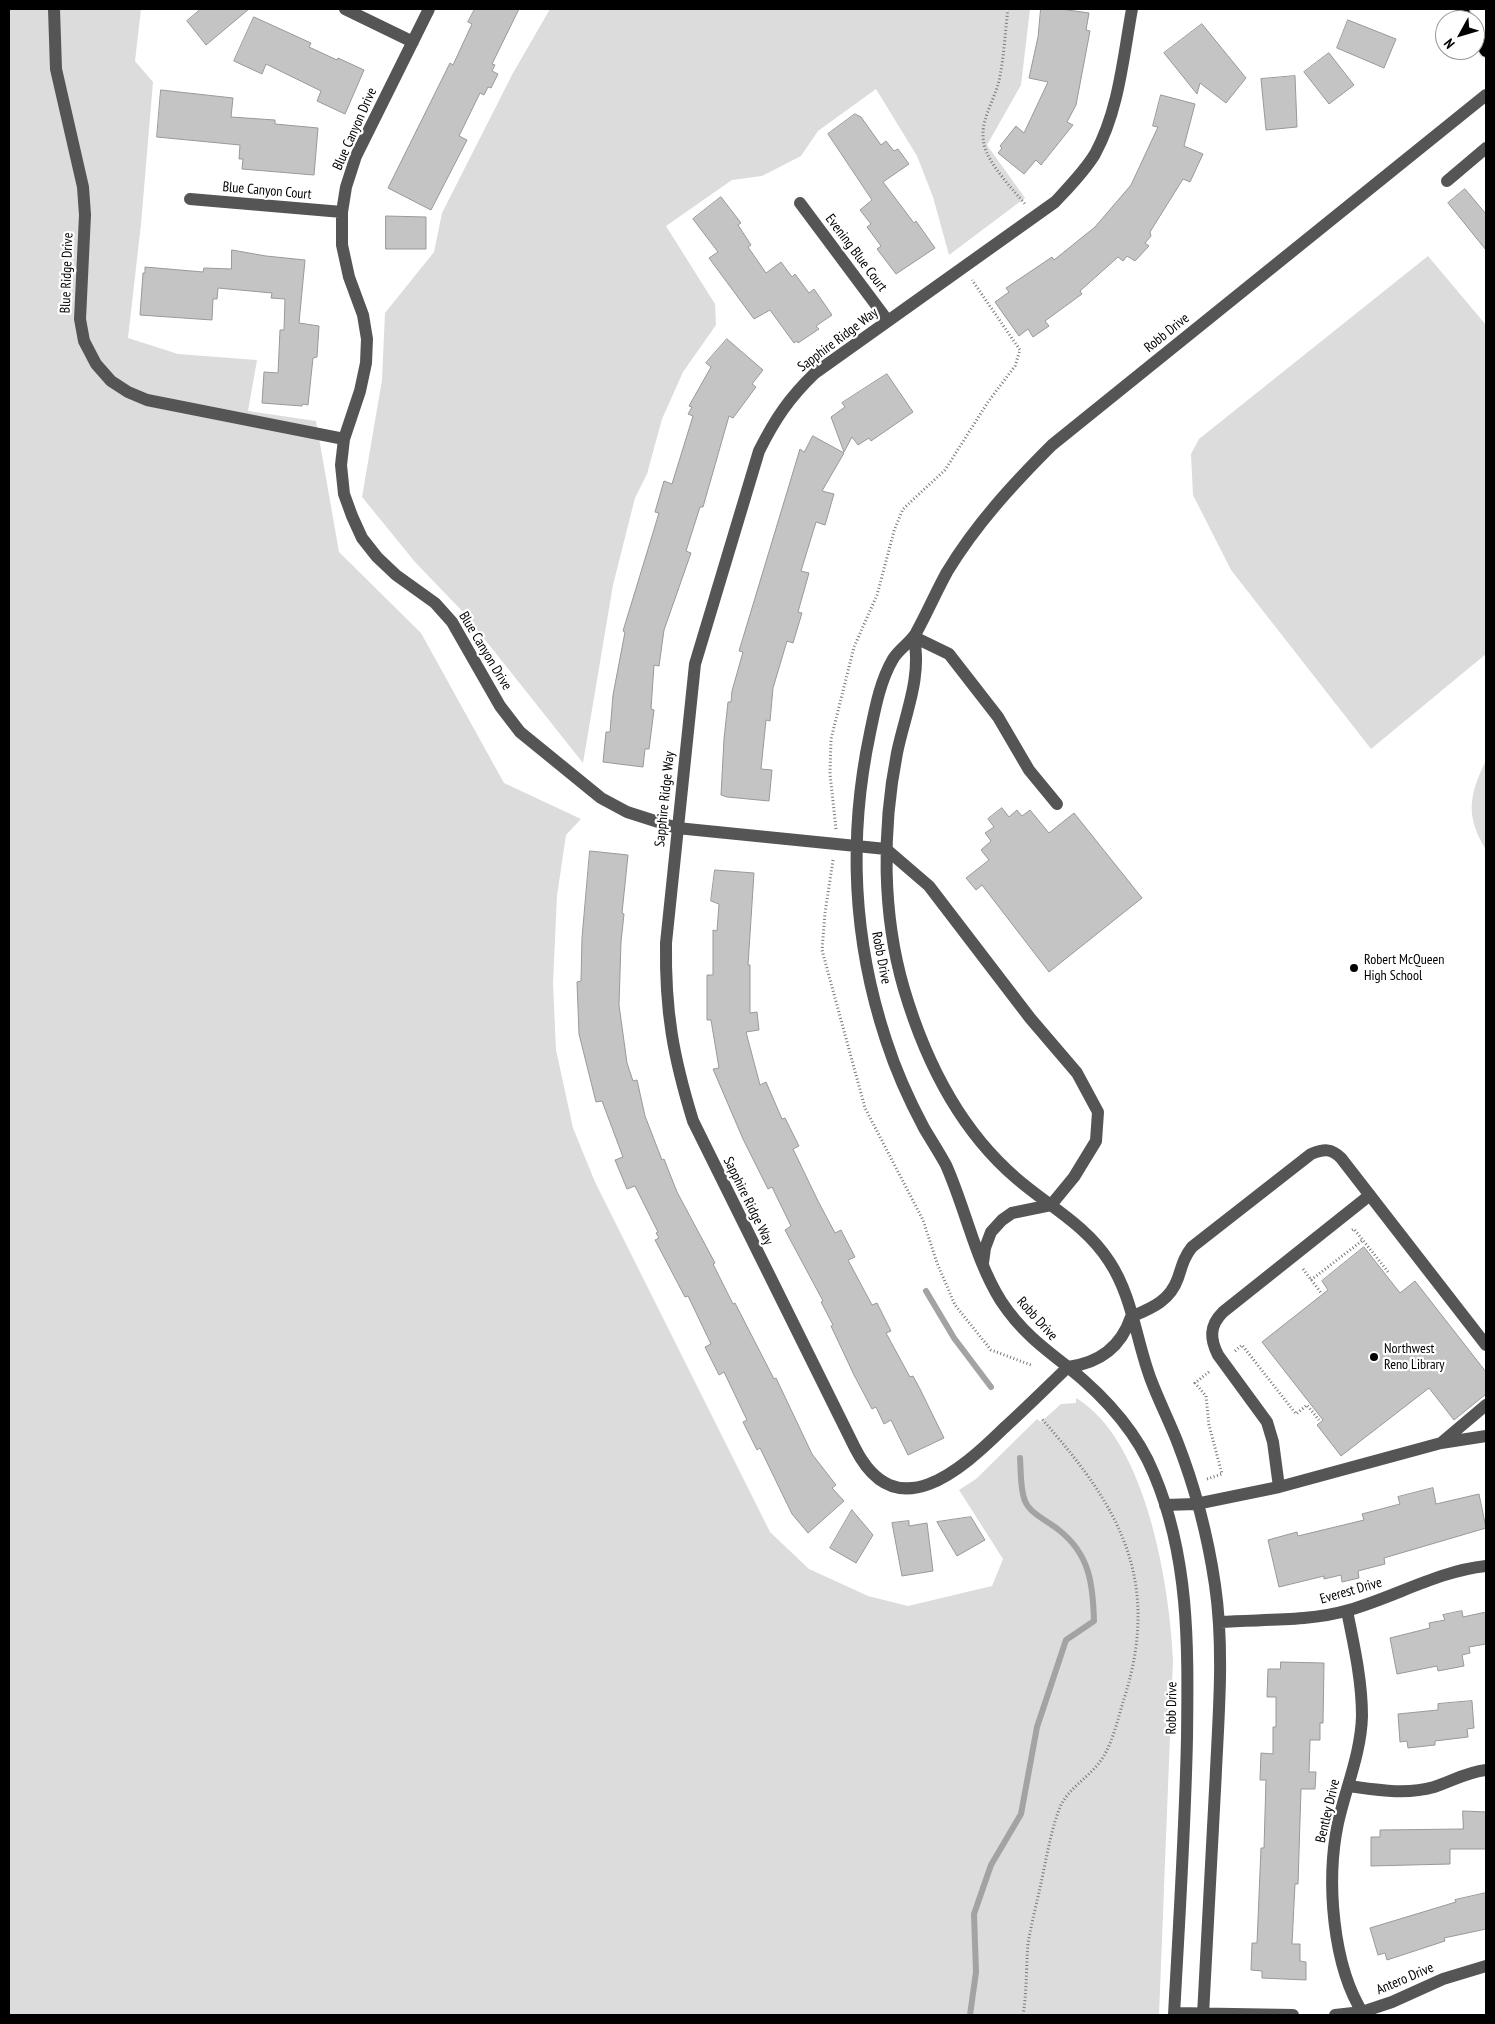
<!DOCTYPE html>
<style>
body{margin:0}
#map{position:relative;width:1495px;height:2024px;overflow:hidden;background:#fff;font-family:"PT Sans Narrow",sans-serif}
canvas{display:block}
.frame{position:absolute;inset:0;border:10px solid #000;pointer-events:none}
.north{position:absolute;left:1435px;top:10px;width:50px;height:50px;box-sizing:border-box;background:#fff;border:1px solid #999;border-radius:50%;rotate:231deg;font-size:14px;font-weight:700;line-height:20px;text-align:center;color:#000}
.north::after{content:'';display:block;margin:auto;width:18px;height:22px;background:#000;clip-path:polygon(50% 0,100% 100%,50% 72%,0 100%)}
</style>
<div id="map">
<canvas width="1495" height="2024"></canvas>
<div class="frame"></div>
<div class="north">N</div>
</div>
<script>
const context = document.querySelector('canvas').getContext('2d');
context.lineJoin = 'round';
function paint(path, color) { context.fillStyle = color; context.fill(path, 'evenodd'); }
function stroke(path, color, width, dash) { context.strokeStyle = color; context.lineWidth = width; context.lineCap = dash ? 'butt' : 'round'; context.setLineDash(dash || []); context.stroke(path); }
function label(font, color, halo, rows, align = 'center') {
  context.font = font + ' "PT Sans Narrow",sans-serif'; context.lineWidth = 4.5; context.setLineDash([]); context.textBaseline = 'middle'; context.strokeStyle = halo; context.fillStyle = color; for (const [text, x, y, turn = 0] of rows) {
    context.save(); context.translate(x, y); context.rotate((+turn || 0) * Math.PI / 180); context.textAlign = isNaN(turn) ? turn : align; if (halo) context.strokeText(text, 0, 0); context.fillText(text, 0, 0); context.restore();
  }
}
paint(new Path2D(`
 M9 9H141L135 61 153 82 141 224 128 338 178 354 257 360 248 411 316 421 339 552 421 633 504 783 581 819 566 835 557 896 553 983 556 1050 573 1128 595 1182 770 1532 809 1569 868 1596 908 1606 992 1586 1003 1559 959 1490 976 1479 1037 1419 1041 1422 1061 1404 1076 1403V1398C1146 1439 1170 1586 1173 1660L1159 2015H9Z
 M550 9H1030L1021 85 987 145 1025 198 949 255 933 197 917 156 876 89 818 131 801 156 762 176 732 180 666 226 715 304 716 325 683 372 662 419 647 474 635 498 613 585 583 763 463 612 415 562 362 497 382 380 385 313 434 252 442 213 513 73Z
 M1428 256 1486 325V654L1371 749 1231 570 1193 495 1191 454 1199 439Z
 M1486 760V850C1465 815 1469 796 1486 760Z`), '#dcdcdc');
stroke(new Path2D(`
 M926 1291 954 1338 991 1387
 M970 2015 976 1972 974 1914 991 1865 1021 1814 1037 1727 1066 1640 1094 1621C1093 1585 1090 1555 1060 1531 1050 1522 1030 1514 1025 1501 1020 1489 1021 1471 1020 1458`), '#a3a3a3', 6);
const building = new Path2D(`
 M201 9H249L206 45 187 21Z
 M475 9H519L492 64 495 65 492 71 498 74 491 88 488 87 484 95 480 93 459 136 467 140 431 210 388 188 450 63 453 65 472 24 468 22Z
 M1041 9H1061L1089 13 1086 30 1090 31 1076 105 1067 122 1073 125 1041 165 1036 160 1024 174 998 153 1002 148 1000 146 1016 126 1024 133 1048 82 1029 78 1038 37Z
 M254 17 311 43 309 47 337 60 338 58 364 70 345 114 317 101 321 91 266 64 262 74 234 61Z
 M1348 20 1396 39 1384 68 1337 48Z
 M1202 24 1246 78 1226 103 1200 83 1197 94 1164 53Z
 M1329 53 1354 85 1329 104 1304 72Z
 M1295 76 1297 127 1266 130 1261 79Z
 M161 90 233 98 231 117 275 120V124L318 128 314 175 242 169 243 159H239L240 145 157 137Z
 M1161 95 1195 104 1184 146 1203 154 1190 182 1183 179 1150 232 1151 236 1145 243 1149 246 1135 261 1127 256 1123 261 1118 257 1080 291 1082 294 1045 321 1049 326 1033 337 1028 329 1019 336 995 302 1009 292 1006 288 1052 257 1054 260 1095 227 1131 185 1158 127 1153 126Z
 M855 114 861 117 881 145 886 141 894 151 898 149 909 164 883 182 914 223 916 221 935 248 896 274 877 249 881 246 867 227 871 224 860 210 872 200 828 134Z
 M1465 189 1486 214V250L1448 203Z
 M721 197 741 223 738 225 751 245 748 247 766 273 781 262 792 277 795 274 809 293 814 289 832 315 816 326 819 329 798 343 797 341 794 343 770 310 754 319 709 258 718 252 693 219Z
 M386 216 426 217V249H386Z
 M232 250 266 256 305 260 299 323 319 326 317 357 313 358 308 405 303 404 302 406 262 403 264 372 278 373 280 330H284L285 299 271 298 272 293 218 288 217 299H213L212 320 140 315 143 273H145V267L203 272 204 268 231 269Z
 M727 339 763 370 752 384 756 387 733 418 729 416 703 507H700L686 551 691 553 664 630 659 666 654 665 651 709 654 710 649 749H645L643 767 603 762 606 732H610L613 695 625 632 623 631 659 513 655 512 664 481 672 484 693 416 688 414 692 407 689 406 711 367 706 363Z
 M887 374 913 412 871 441 869 438 858 445 852 437 844 452 831 417 845 407 842 403Z
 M813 436 844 453 822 491 834 494 825 525 816 522 801 571 809 573 798 612 802 613 793 643 787 641 773 688 770 721 766 720 761 769 772 770 769 801 727 797 721 795 724 739 728 702H731L732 691 743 652 739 651 800 449 804 452Z
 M1002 808 1009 817 1017 810 1022 816 1030 810 1049 833 1074 813 1142 898 1049 972 982 885 976 890 966 878 989 860 981 850 991 841 985 833 994 827 988 819Z
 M590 851 628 855 622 913 624 914 621 942 619 1005 627 1063 633 1081 637 1080 645 1116 662 1160 664 1159 677 1192 715 1263 713 1264 733 1304 735 1303 774 1379 776 1378 812 1454 836 1485 832 1488 844 1501 808 1533 792 1514 760 1448 757 1450 743 1422 747 1420 724 1372 719 1375 705 1347 711 1344 688 1296 685 1297 655 1240 659 1238 656 1233 658 1232 635 1186 627 1189 615 1160 623 1157 602 1101 596 1102 579 1034 577 982 581 981 582 938Z
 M715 870 754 873 748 965H750V1013L757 1012 759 1030 746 1032 760 1085 766 1082 782 1119 785 1118 799 1146 793 1149 818 1201 835 1233 841 1230 855 1257 848 1260 872 1305 877 1303 891 1331 886 1333 910 1377 913 1376 920 1389 944 1438 908 1455 891 1420 884 1424 876 1407 872 1409 854 1375 831 1326 833 1325 821 1302 823 1301 785 1230 791 1226 772 1187 768 1189 743 1139 713 1069 719 1068 711 1020H707V975H713V930L717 931 719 904 711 901Z
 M1364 1247 1400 1293 1415 1281 1486 1372V1394L1454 1420 1429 1388 1341 1456 1317 1425 1323 1420 1262 1342 1328 1290 1322 1281Z
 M1433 1488 1436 1504 1479 1494 1486 1528 1384 1558 1385 1564 1358 1571 1359 1578 1342 1582 1341 1575 1324 1579V1576L1279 1587 1268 1540 1297 1532 1298 1536 1364 1520 1362 1514 1400 1504 1398 1497Z
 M852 1510 873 1535 856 1563 830 1548Z
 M971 1517 985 1540 957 1556 937 1522Z
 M909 1521V1526L927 1523 933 1571 902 1576 892 1523Z
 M1462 1611 1463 1617 1486 1612V1644L1469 1647 1470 1653 1462 1655 1464 1666 1438 1671 1437 1666 1397 1674 1390 1638 1430 1628 1429 1623 1445 1620 1443 1615Z
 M1281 1662 1324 1663 1323 1723H1320V1740H1310L1309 1772H1316L1315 1789H1301L1298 1884H1295L1292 1944H1300V1961L1306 1962V1980L1262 1978V1971L1251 1970 1252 1943H1257L1261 1848H1264L1266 1780H1260L1261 1753 1273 1754V1727H1276V1697H1267L1268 1669H1280Z
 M1472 1701 1474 1728 1467 1729 1468 1737 1435 1741V1745L1408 1748 1407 1741 1400 1742 1398 1714 1438 1710V1704Z
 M1463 1811 1486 1812V1849H1450V1864L1371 1866V1837H1380V1830L1463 1829Z
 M1486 1893V1929L1444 1938 1445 1941 1387 1960 1385 1953 1378 1955 1370 1928 1456 1902 1455 1900Z`);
paint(building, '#c4c4c4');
stroke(building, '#999', 1);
const major = new Path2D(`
 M1462 9 1467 20
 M1475 34 1486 51`);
stroke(major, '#dbdbdb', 15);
stroke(new Path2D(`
 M1008 9C1005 33 1004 58 999 81 994 102 979 121 984 144 987 162 1013 190 1025 204
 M836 829 830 774 831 739 854 647 877 595 894 531 903 509 945 470 988 402 1015 366 1020 350 972 280
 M833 860 825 913 822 950 865 1108 923 1220 937 1263 955 1305 991 1350 1031 1365
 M1352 1230 1354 1229 1389 1273
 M1303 1269 1322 1294
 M1311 1280 1363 1240
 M1235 1351 1242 1345 1296 1414 1307 1405 1319 1420
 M1207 1479 1222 1474 1209 1425 1206 1396 1195 1383 1210 1371
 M1023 2015C1027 1991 1026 1967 1028 1944 1031 1925 1036 1906 1040 1888 1046 1861 1050 1833 1060 1807 1069 1787 1090 1777 1102 1759 1113 1742 1118 1718 1124 1699 1162 1579 1119 1506 1041 1418`), '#777', 3, [1, 2.5]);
stroke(new Path2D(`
 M54 9 56 69 83 187 85 215 80 319 84 341 96 364 111 381 128 392 147 400 344 439
 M345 9 413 42
 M429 9 356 156 346 187 342 212V245L349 277 363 315 367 339 366 363 360 391 344 439 341 465 344 494 352 516 362 538 377 557 396 575 435 603 452 622 500 706 520 732 601 798 627 812 677 828 886 849 929 886 1030 1018 1077 1073 1098 1112 1096 1141 1074 1177 1051 1205 1012 1213 1002 1220 991 1232 985 1248 983 1263
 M1447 181 1486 148
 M190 199 342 212
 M800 203 888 321
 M914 637C922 678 905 714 897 753 882 829 882 914 904 989 925 1060 959 1129 1016 1178 1048 1206 1085 1224 1109 1261 1133 1297 1136 1341 1151 1380 1159 1401 1169 1421 1177 1441 1195 1487 1208 1537 1215 1585 1224 1646 1219 1709 1216 1770 1212 1852 1207 1934 1203 2015
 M914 637 949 654 998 717 1029 770 1057 804
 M1068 1367C1047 1387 1026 1408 1004 1428 961 1470 896 1529 855 1448L693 1121C673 1056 665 1011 666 943L695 664 759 451C775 419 789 398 815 373L1055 202C1069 187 1084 172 1095 154 1119 110 1123 58 1132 9
 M1068 1367C1099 1363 1121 1347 1131 1317 1152 1308 1170 1301 1178 1278 1182 1266 1184 1257 1192 1247L1311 1154C1324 1149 1331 1148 1341 1158L1486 1345
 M1441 1443 1486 1405
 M1279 1487 1273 1442 1267 1422 1218 1355C1210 1339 1209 1326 1223 1312L1370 1195
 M1165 1505 1196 1504 1279 1487 1441 1443 1486 1436
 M1347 1611C1354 1645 1362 1681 1362 1716 1361 1753 1346 1787 1338 1823 1326 1880 1332 1966 1364 2015
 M1220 1622C1262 1619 1308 1622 1349 1610 1395 1597 1438 1571 1486 1566
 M1349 1786C1378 1790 1406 1795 1434 1787 1452 1781 1467 1772 1486 1770
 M1174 2013 1293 2015
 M1174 2015C1179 1923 1185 1831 1187 1738 1188 1649 1190 1559 1154 1474 1137 1432 1104 1396 1068 1367 1042 1347 1020 1330 1001 1301 975 1259 966 1210 946 1165 939 1152 931 1140 924 1128 909 1100 896 1071 886 1040 853 940 848 837 870 733 875 709 880 681 893 659 899 649 910 643 916 633 927 613 936 592 947 572 976 524 1013 484 1052 445L1486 95
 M1335 2015 1362 2012 1392 2002 1443 1979 1486 1966`), '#555', 12);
stroke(major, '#000', 12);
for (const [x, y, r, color] of [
 [1354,968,5,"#000"],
 [1374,1357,5,"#000"]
]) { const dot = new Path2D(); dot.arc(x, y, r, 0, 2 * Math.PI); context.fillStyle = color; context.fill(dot); stroke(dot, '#fff', 2); }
label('14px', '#000', '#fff', [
 ["Blue Canyon Drive",355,129,-66],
 ["Blue Canyon Court",267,191,5],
 ["Evening Blue Court",856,253,53],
 ["Blue Ridge Drive",67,273,-88],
 ["Robb Drive",1167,333,-39],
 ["Sapphire Ridge Way",838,340,-37],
 ["Blue Canyon Drive",485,651,59],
 ["Sapphire Ridge Way",665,799,-84],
 ["Robb Drive",881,958,79],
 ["Sapphire Ridge Way",748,1201,64],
 ["Robb Drive",1037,1319,48],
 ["Everest Drive",1351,1591,-16],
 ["Robb Drive",1172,1708,-89],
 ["Bentley Drive",1328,1811,-77],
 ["Antero Drive",1405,1979,-23]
]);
label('14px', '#000', '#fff', [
 ["Robert McQueen",1364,960],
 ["High School",1364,976],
 ["Northwest",1384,1349],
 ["Reno Library",1384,1365]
], 'left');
</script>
